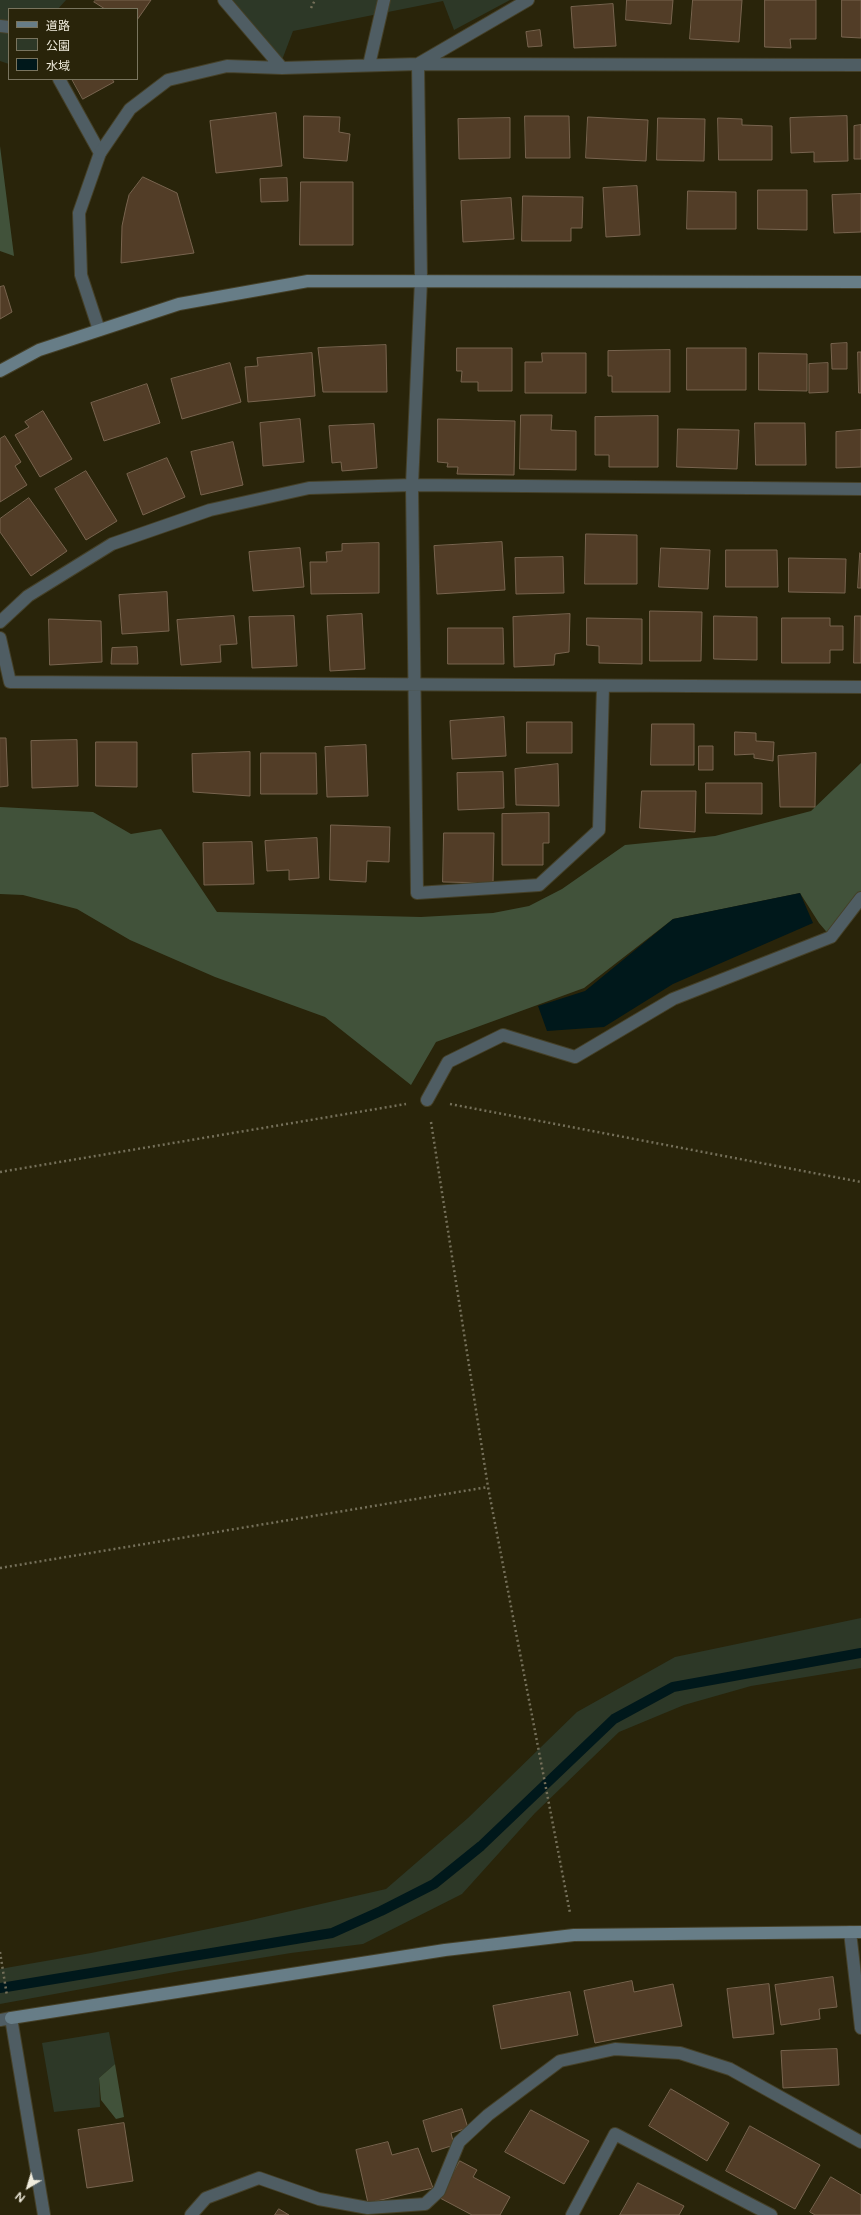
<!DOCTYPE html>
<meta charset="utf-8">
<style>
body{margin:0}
#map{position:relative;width:861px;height:2215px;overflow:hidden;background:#29240a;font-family:"Varela Round","Noto Sans JP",sans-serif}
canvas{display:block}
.legend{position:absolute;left:8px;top:8px;width:130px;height:72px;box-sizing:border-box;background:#29240a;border:1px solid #79745e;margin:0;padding:5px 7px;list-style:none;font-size:12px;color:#f0ecdd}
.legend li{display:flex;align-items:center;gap:8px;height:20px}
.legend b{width:20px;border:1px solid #79745e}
.north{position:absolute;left:8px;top:2167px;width:40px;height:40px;-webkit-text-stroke:3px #29240a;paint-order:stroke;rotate:218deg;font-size:11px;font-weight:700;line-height:16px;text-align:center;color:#f0ecdd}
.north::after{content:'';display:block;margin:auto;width:14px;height:18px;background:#f0ecdd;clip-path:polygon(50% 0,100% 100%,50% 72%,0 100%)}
</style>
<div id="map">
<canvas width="861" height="2215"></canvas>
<ul class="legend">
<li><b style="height:5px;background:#677d87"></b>道路</li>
<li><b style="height:11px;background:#2d3827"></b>公園</li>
<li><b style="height:11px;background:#00181b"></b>水域</li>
</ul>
<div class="north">N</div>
</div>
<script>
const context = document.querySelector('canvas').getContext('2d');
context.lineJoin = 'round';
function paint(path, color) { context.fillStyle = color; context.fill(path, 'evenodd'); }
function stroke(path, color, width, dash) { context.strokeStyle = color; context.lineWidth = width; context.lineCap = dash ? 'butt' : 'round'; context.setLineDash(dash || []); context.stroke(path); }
paint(new Path2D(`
 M0 0H66L58 9H9V64L0 61Z
 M233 0H510L454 30 443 1 293 31 282 60Z
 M861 1618V1668L751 1686 684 1705 619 1732 535 1813 462 1894 363 1944 291 1953 180 1971 0 2004V1969L91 1953 247 1921 386 1889 468 1818 577 1712 675 1657Z
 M109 2032 115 2064 99 2078 100 2107 54 2112 42 2043Z`), '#2d3827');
paint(new Path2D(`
 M0 146 14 256 0 251Z
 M861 763V899L831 937 819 923 800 893 673 919 584 988 436 1042 411 1085 325 1017 215 977 130 940 77 909 23 895 0 894V807L93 812 131 834 161 829 217 912 421 917 493 913 529 906 562 889 625 845 715 836 811 811Z
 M115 2064 124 2117 116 2119 101 2100 99 2078Z`), '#41523a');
paint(new Path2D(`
 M800 893 813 923 673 984 604 1027 547 1031 538 1006 585 991 673 919Z`), '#00181b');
stroke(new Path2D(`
 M0 1988 332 1933 381 1911 434 1884 481 1846 614 1719 673 1687 861 1653`), '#00181b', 10);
const building = new Path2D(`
 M96 0H151L137 20V9H105L94 2Z
 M627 0H673L671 24 626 20Z
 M693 0H742L739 42 690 39Z
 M765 0H816V39H790L791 48 765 47Z
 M842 0H861V38L842 37Z
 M613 4 616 46 574 48 571 7Z
 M540 30 542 46 528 47 526 32Z
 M72 79H112L114 82 83 99Z
 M276 113 282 166 216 173 210 121Z
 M304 116 340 117 339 132 350 134 347 161 304 158Z
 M525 116H569L570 158H526Z
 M847 116 848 161 814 162V152L791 153 790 118Z
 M588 117 648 120 646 161 586 158Z
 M510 118V158L459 159 458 119Z
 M658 118 705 119 704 161 657 160Z
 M718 118 742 119V125L772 126V160H719Z
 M861 125V159H854V126Z
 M143 177 177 193 194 253 121 263 122 226 126 207 129 195Z
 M287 178 288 201 261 202 260 179Z
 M301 182H353V245H300Z
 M637 186 640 235 606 237 603 188Z
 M758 190H807V230L758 229Z
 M688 191 736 192V229H687Z
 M861 194V232L834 233 832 195Z
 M523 196 583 197 582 228H571V241H522Z
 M511 198 514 239 463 242 461 201Z
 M4 286 12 312 0 319V287Z
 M847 343V369H832L831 344Z
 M386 345 387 392H323L318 348Z
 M457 348H512V391H478V382H461L462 371H457Z
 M687 348H746V390H687Z
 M670 350V392H612V376H608V351Z
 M858 352H861V393H859Z
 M312 353 315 396 248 402 245 367 258 366 257 358Z
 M542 353H586V393H525V362H542Z
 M759 353 807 354V391L759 390Z
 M230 363 241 402 182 419 171 379Z
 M828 363V392L809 393V364Z
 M147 384 160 423 104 441 91 403Z
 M43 411 72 459 40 477 15 435 29 427 25 422Z
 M521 415H552L551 430 576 431V470L520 469Z
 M658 416V467H609V455H595V417Z
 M300 419 304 462 263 466 260 423Z
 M438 419 515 421 514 475 457 474 458 467H447L448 463 438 462Z
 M755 423H805L806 465H756Z
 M374 424 377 468 342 471 341 462 332 463 329 426Z
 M678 429 739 430 737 469 677 467Z
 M861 430V467L836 468V432Z
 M5 436 21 462 15 466 27 485 0 502V439Z
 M233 442 243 485 201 495 191 452Z
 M167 458 185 497 143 515 127 474Z
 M86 471 117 521 86 540 55 489Z
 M29 498 67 551 31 576 0 532V519Z
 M586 534 637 535V584H585Z
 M502 542 505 590 437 594 434 546Z
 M379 543V593L311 594 310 562H327L326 552 342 551V544Z
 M300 548 304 587 253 591 249 552Z
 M661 548 710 550 708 589 659 587Z
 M726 550H777L778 587H726Z
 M860 553 861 554V588H858Z
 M563 557 564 593 516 594 515 558Z
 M789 558 846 559 845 593 789 592Z
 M167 592 169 631 122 634 119 595Z
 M650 611 702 612 701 661H650Z
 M362 614 365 669 330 671 327 616Z
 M570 614 569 652 555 654 554 665 514 667 513 617Z
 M234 616 237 644 220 645 221 662 181 665 177 620Z
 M294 616 297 666 252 668 249 617Z
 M714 616 757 617V660L714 659Z
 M855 616H861V663H854Z
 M587 618 642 619V664L599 663V646L587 645Z
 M782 618H830V626H843V650H830V663H782Z
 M49 619 101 621 102 662 50 665Z
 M448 628H503L504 664H448Z
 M137 647 138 664H111L112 648Z
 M504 717 506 756 452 759 450 721Z
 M527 722H572V753H527Z
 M652 724H694V765H651Z
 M735 732 756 733V741L774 742 773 761 754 758V754L735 755Z
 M0 738H6L8 786 0 787Z
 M77 740 78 786 32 788 31 741Z
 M96 742H137V787L96 786Z
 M366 745 368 796 327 797 325 747Z
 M699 746H713V770H699Z
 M250 752V796L193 792 192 754Z
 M261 753H316L317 794H261Z
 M816 753 815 807H780L778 756Z
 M558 764 559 806 516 805 515 769Z
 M503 772 504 808 458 810 457 773Z
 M706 783H762V814L706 813Z
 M642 791H696L695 832 640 828Z
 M549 813V843H543V865H502V814Z
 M331 825 390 827 389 862 367 861 366 882 330 880Z
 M444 833H494L493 883 443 882Z
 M317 838 319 878 289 880V870L267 871 265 841Z
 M252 842 254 884 204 885 203 843Z
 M833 1977 837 2007 819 2009 820 2019 781 2025 775 1985Z
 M632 1981 634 1992 673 1984 682 2026 595 2043 584 1991Z
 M769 1984 774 2034 733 2038 727 1989Z
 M570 1992 578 2035 501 2049 493 2006Z
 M837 2049 839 2085 783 2088 781 2051Z
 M671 2089 729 2123 707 2161 649 2126Z
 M462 2109 468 2128 451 2133 454 2145 432 2152 423 2121Z
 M531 2110 589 2141 564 2184 505 2152Z
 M124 2123 133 2181 87 2188 78 2130Z
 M750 2126 820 2165 795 2209 726 2171Z
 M388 2142 392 2155 418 2148 433 2188 368 2203 356 2150Z
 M460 2161 477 2170 473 2177 510 2197 500 2215H472L440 2198Z
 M831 2177 861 2195V2215H815L810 2212Z
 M638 2183 684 2206 679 2215H620Z
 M279 2209 289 2215H275Z`);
paint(building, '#523d27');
stroke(building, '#78644f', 1);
const lane = new Path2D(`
 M0 26 9 27
 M59 79 100 153 79 213 81 275 99 330`);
const street = new Path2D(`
 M224 0 282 68 418 64 528 0
 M369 65 384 0
 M100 153 130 109 168 80 227 66 282 68
 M0 622 28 596 112 544 210 510 309 488 412 485 861 489
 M0 638 10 682 861 687
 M603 686 599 830 539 885 417 893 412 485 421 280 418 64 861 65
 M427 1100 448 1062 503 1035 575 1057 673 999 831 937 861 898
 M850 1932 861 2028
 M0 2020 11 2018 44 2215
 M191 2215 206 2198 259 2178 319 2199 368 2208 425 2204 439 2191 459 2142 488 2115 560 2061 615 2049 680 2053 730 2069 861 2142
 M572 2215 615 2134 771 2215`);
const secondary = new Path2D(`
 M0 371 39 350 179 304 308 281 861 282
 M11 2018 445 1950 574 1935 861 1932`);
stroke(lane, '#454028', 14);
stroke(street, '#454028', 14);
stroke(secondary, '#454028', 14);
stroke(new Path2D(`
 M311 8 315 0
 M450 1104 861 1182
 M431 1122 488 1487 570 1913
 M0 1172 406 1104
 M0 1568 488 1487
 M0 1952 7 1996`), '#75705a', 2.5, [2, 3]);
stroke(lane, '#4f5d63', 12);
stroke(street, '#4f5d63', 12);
stroke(secondary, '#677d87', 12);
</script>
